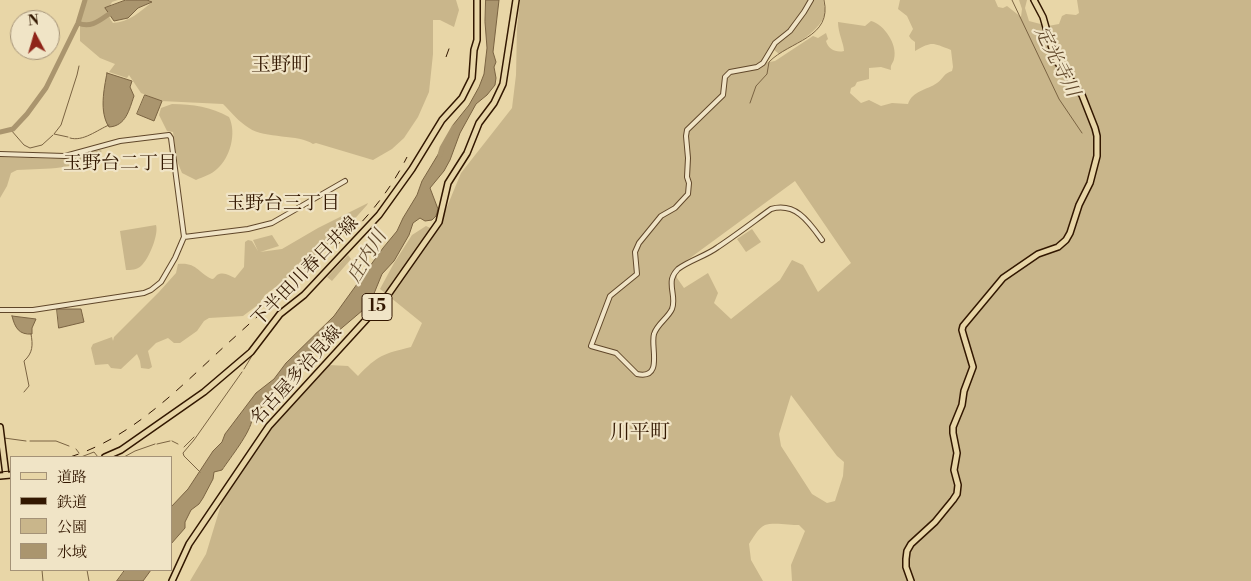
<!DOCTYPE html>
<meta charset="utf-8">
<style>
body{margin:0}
#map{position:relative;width:1251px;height:581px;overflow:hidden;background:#e8d6a7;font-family:"Libre Bodoni","Noto Serif JP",serif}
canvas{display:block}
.legend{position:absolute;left:10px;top:456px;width:162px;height:115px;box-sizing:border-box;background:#f0e4c6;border:1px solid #a49277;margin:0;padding:6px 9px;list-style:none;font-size:15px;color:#321700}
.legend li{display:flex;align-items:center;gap:10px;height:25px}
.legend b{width:25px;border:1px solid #a49277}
.north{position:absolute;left:10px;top:10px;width:50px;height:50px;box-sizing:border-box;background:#f0e4c6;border:1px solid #a49277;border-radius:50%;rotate:354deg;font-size:14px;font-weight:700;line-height:20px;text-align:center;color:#321700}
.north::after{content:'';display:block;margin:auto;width:18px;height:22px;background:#8f2418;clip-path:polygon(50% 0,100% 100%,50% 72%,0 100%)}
</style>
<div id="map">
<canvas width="1251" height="581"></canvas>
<ul class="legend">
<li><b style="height:6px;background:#e8d6a7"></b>道路</li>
<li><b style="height:6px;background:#321700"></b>鉄道</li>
<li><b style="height:14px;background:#c9b68b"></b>公園</li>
<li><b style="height:14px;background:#aa956e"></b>水域</li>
</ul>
<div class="north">N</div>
</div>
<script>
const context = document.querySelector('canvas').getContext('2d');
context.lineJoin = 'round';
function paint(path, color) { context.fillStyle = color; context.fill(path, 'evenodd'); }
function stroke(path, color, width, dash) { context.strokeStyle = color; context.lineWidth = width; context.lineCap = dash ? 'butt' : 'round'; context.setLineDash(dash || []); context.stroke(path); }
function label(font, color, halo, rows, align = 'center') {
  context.font = font + ' "Libre Bodoni","Noto Serif JP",serif'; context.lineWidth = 4.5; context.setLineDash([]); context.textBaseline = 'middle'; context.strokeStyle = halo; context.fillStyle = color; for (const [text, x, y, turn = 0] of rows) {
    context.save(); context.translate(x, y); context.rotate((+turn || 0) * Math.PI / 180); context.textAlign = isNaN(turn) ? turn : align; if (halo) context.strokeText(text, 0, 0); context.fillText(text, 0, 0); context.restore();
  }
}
paint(new Path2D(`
 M86 0H118L112 2C107 11 107 15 113 23 129 22 140 12 152 2L149 0H456L459 10 454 27 440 20H433V54L429 92 418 117 404 138 392 149 373 160 316 143 313 144C299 134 265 139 249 128 239 122 231 112 223 104L161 101 141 93 129 75 127 78 109 72 115 64 100 58 80 41V22Z
 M520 0H808L804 11 795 19 789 30 772 42 762 59 764 63 775 61 813 36 818 38 826 33 828 39 826 41C828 49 836 53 844 51 844 44 838 33 838 22L865 26 871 21C884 24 898 45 894 59 893 64 890 64 891 70L881 67 869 68V79L857 82 855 86 851 88 850 93 861 103 869 100 881 106 892 103 908 104C912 91 927 90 937 83 943 79 944 73 952 71L953 67 951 50C932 43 933 41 915 51V42L911 39 909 36 913 29 907 16 898 9 900 0H995L998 7 1003 8 1007 6 1021 17 1022 9 1019 0H1027L1025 8 1029 21 1048 26 1059 24 1062 16 1066 14 1076 15 1079 13 1077 0H1251V581H792L791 565 805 531 799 525C791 525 772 522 765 525 758 528 753 538 749 544L751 560 763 581H190L206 554 223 498 260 442 307 388 329 365 348 366 358 376C378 355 383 354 411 347L422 323 380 289 394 263 412 235 426 226 437 231 461 173 512 108 516 75 517 28ZM795 181 851 263 818 292 803 265 792 260 780 280 731 319 714 303 718 293 708 273 684 288 677 278 675 269ZM791 395 837 456 844 462 843 476 835 501 827 503 812 494 781 446 779 434Z
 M812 0H823C824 4 825 8 825 12 823 30 793 46 779 54L773 49 807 12Z
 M172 104C193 104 211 107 229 117 237 133 230 158 217 169 212 174 203 177 196 180L182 173 177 161 173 132 167 131 159 115 161 108Z
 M100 150 102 151C78 171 47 168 17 170L11 173 7 186 0 198V157L62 159Z
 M368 203 367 205 342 233 305 265 265 295 259 304 243 316 209 318 204 321 197 331 180 343H174L168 338 156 343 148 351 152 367 149 369 141 368 140 361 137 354 121 369 111 368 108 364 95 365 91 348 93 344 112 337 113 341 114 337 159 292 176 273 178 264C197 262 198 273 212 279 214 279 215 277 217 275 224 271 230 276 235 278L244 267 245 242 248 240 252 241 258 251 253 240 272 235 279 246 260 252 282 249 318 228Z
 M156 225C159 234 149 259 141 266 137 270 131 270 126 270L120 231Z
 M752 229 761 242 746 252 737 239Z
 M348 255 351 259 332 281 327 277Z`), '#c9b68b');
const water = new Path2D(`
 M126 0H147L152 2 138 8 128 18 114 21 105 8Z
 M486 0H499L493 52 496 62 494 67 496 78 495 85 487 95 476 104 460 133 450 160 444 171 430 188 438 209 436 216 432 220 425 221 420 218 413 223 409 235 394 261 382 274 373 296 368 302 364 304 363 310 330 338 320 342 299 374 295 375C291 379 288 383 284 387 277 393 266 394 265 405L258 410V415L252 419C251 432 230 458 222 470L214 472 213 479 203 498 199 504 191 510 185 522V528L171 544V507L188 489 213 451 222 442 225 434 256 393 274 379 286 363 334 316 383 248 397 231 403 218 417 195 422 181 448 138 453 125 469 105 479 87 484 74 487 48 485 22Z
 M107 73 132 81 130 87 134 96C129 110 126 126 109 127 99 112 104 89 107 73Z
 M145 95 162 101 154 121 137 114Z
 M57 309H81L84 322 59 328Z
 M12 316 36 319 32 328V334C19 335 15 328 12 316Z
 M125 570H151L143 581H117Z`);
paint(water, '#aa956e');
stroke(water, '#7a6342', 1);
stroke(new Path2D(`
 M1012 0 1059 99 1082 133
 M750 103 756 86 767 74 769 62C789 41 833 38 824 0
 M11 130 24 145 30 148 42 145 53 135
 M68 137 54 134 61 125 77 75 79 66
 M70 138C83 142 97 130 109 125
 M244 369 258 346
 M24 392 29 386 24 361C33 353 33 345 31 334
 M4 438 26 441
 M30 441H56L69 446
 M172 441 178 444
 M157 444 170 441
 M184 447 194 437
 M76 449 79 453
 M81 457 94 452 98 457
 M124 457 135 451 155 444
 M200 472 184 456 183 453 194 440 242 372
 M42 570 43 581
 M87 570 89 581`), '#7a6342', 1);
stroke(new Path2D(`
 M78 23C92 29 101 19 112 12
 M0 132 13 129 27 114 46 88 78 23 85 0
 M440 155 442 148 454 127`), '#aa956e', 5);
const minor = new Path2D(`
 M811 0 804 12 790 31 775 43 763 63 757 67 730 72 725 77 723 95 687 130 686 136 688 158 687 177 689 183 688 194 675 208 661 216 639 243 635 252 637 274 610 296 591 346 616 353 637 374C664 380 650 346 654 334 657 324 668 318 672 309 676 299 670 289 672 279 673 275 675 272 678 269 690 260 706 256 718 247 736 235 753 222 771 209 796 202 809 222 822 240
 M0 154 65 156 120 141 169 135 171 138 184 237 175 258 161 282 151 290 144 293 33 310H0
 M184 237 248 229 272 223 345 181`);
const major = new Path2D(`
 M0 427 6 475
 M105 457 121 450 204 392 251 352 280 314 304 295 379 215 412 169 442 120 462 98 472 78 474 50 477 40V0
 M0 476 11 475
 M172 581 189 544 269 426 385 299 439 222 448 183 467 153 479 123 494 103 503 84 516 0
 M911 581 906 567V559L907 551 911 544 935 522 953 500 957 494 958 485 954 470 957 453 953 433V427L962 405 964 391 973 367 964 337 962 330 963 326 1003 278 1038 254 1058 247 1066 240 1070 233 1079 205 1090 183 1097 156V136L1095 128 1082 95 1058 63 1053 52 1043 17 1034 0`);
stroke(minor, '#60472a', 6);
stroke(major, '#321700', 8);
stroke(minor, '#f0e4c6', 4);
stroke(major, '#e8d6a7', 5);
stroke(new Path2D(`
 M446 57 450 46
 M70 457C133 437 179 388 227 344 270 305 314 266 357 227 377 206 394 183 407 157
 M0 472 11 471`), '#321700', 1, [9, 9]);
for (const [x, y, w] of [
 [377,307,30]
]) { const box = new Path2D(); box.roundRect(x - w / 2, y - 13.5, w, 27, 4); context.fillStyle = '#f0e4c6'; context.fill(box); stroke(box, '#321700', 1); }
label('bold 16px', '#321700', null, [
 ["15",377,307]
]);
label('18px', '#321700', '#f0e4c6', [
 ["下半田川春日井線",306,272,-46],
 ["名古屋多治見線",297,376,-48]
]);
label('italic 19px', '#62492c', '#f0e4c6', [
 ["定光寺川",1056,62,63],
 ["庄内川",368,257,-59]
]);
label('19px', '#321700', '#f0e4c6', [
 ["玉野台二丁目",120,164],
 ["玉野台三丁目",283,204]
]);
label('20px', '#321700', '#f0e4c6', [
 ["玉野町",281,66],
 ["川平町",640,433]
]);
</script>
